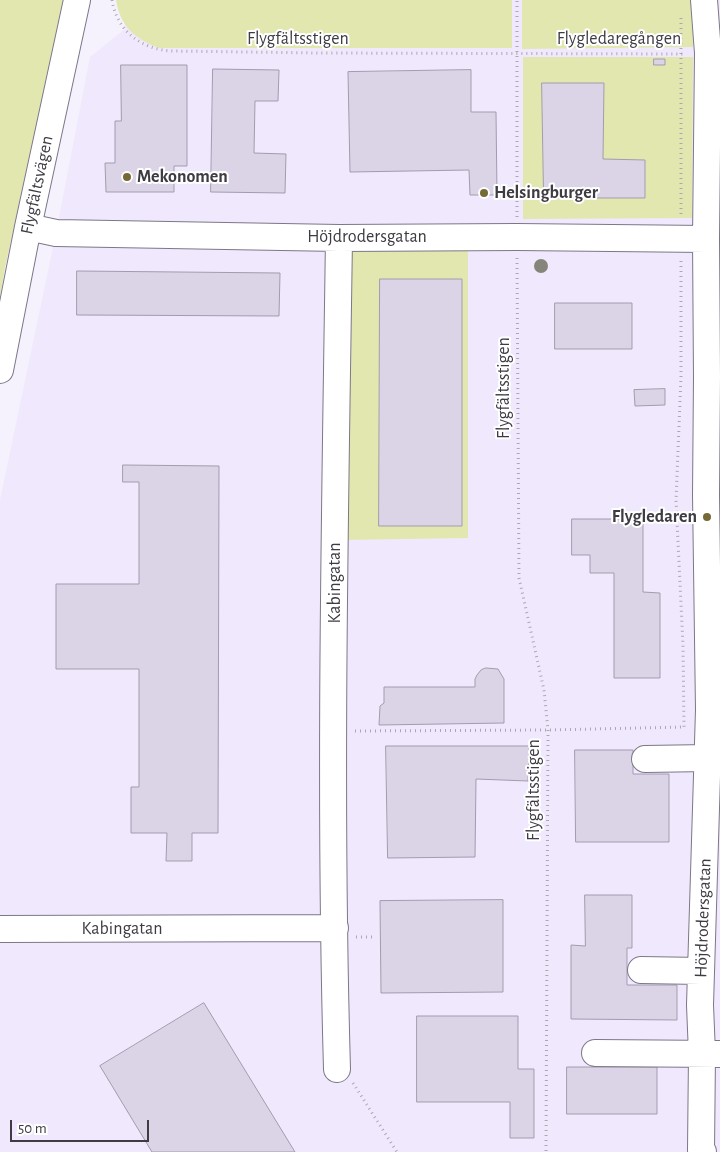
<!DOCTYPE html>
<meta charset="utf-8">
<style>
body{margin:0}
#map{position:relative;width:720px;height:1152px;overflow:hidden;background:#f5f1fd;font-family:"Alegreya Sans",sans-serif}
canvas{display:block}
.scale{position:absolute;left:10px;top:1120px;width:139px;height:22px;box-sizing:border-box;border:2px solid #3e3b43;border-top:0;padding-left:6px;font-size:15px;line-height:18px;white-space:nowrap;color:#3e3b43;-webkit-text-stroke:4px #fff;paint-order:stroke}
</style>
<div id="map">
<canvas width="720" height="1152"></canvas>
<div class="scale">50 m</div>
</div>
<script>
const context = document.querySelector('canvas').getContext('2d');
context.lineJoin = 'round';
function paint(path, color) { context.fillStyle = color; context.fill(path, 'evenodd'); }
function stroke(path, color, width, dash) { context.strokeStyle = color; context.lineWidth = width; context.lineCap = dash ? 'butt' : 'round'; context.setLineDash(dash || []); context.stroke(path); }
function label(font, color, halo, rows, align = 'center') {
  context.font = font + ' "Alegreya Sans",sans-serif'; context.lineWidth = 4; context.setLineDash([]); context.textBaseline = 'middle'; context.strokeStyle = halo; context.fillStyle = color; for (const [text, x, y, turn = 0] of rows) {
    context.save(); context.translate(x, y); context.rotate((+turn || 0) * Math.PI / 180); context.textAlign = isNaN(turn) ? turn : align; if (halo) context.strokeText(text, 0, 0); context.fillText(text, 0, 0); context.restore();
  }
}
paint(new Path2D(`
 M123 0H720V1152H0V500L56 233 90 57 125 29Z`), '#f0e8fd');
paint(new Path2D(`
 M0 0H63L5 268 0 298Z
 M116 0H512V48H159C135 39 120 26 116 0Z
 M522 0H693V47L522 49Z
 M523 57H693L692 218 523 219Z
 M343 241 468 242V538L341 540Z`), '#e2e7b0');
const building = new Path2D(`
 M654 59H665V65H654Z
 M121 65H187V166H174V192H106L105 163H115V121H121Z
 M213 69 279 70 278 101H255L254 153 286 154 285 193 211 192Z
 M471 70V112H496L497 195H470L469 170 350 172 348 72Z
 M542 83H604L603 159 645 160V198H544Z
 M77 271 280 273 279 316 77 315Z
 M380 279H462V526H379Z
 M555 303H632V349H555Z
 M665 389V405L635 406 634 390Z
 M123 465 219 466 218 833H192V861H166L167 833H131V787H139V669H56V584H139V482H123Z
 M572 519H643V592L660 593V678H614V573H590V555H572Z
 M486 668 498 669 504 679V723L379 725 380 706 384 703V687H475V679L477 675 481 670Z
 M386 746H529L528 781 476 779 475 857 388 858Z
 M575 750H633V774H669V842H576Z
 M585 895H632V948H627V985H677V1020L571 1019V945L585 946Z
 M503 900V992L381 993 380 901Z
 M204 1003 295 1152H152L100 1066Z
 M417 1016H518V1069H534V1138H510V1102H417Z
 M567 1067H657V1114H567Z`);
paint(building, '#dbd4e7');
stroke(building, '#a39cae', 1);
const minor = new Path2D(`
 M28 227 56 233 339 238 517 237 706 239
 M0 370 28 227 77 0
 M645 759 708 758
 M0 929 335 928
 M641 970 701 971
 M595 1053 719 1054
 M337 1069C329 792 335 515 339 238
 M703 1152 701 1150 702 1054 700 1005 709 710 706 495 707 377 706 239 708 53 704 0`);
stroke(minor, '#7d7788', 28);
stroke(new Path2D(`
 M112 0C117 31 141 49 171 51L320 53 683 54
 M681 18V217
 M517 217V0
 M517 258 519 578 544 690 548 730 546 1152
 M681 261V377L676 500 683 646 684 727
 M355 731 548 730 684 727
 M356 937H375
 M353 1083 397 1152`), '#aca8b3', 3, [1, 4]);
stroke(minor, '#fff', 26);
context.fillStyle = '#86857a';
for (const [x, y] of [
 [541,266]
]) { context.beginPath(); context.arc(x, y, 7, 0, 2 * Math.PI); context.fill(); }
for (const [x, y, r, color] of [
 [127,177,5,"#756936"],
 [484,193,5,"#756936"],
 [707,517,5,"#756936"]
]) { const dot = new Path2D(); dot.arc(x, y, r, 0, 2 * Math.PI); context.fillStyle = color; context.fill(dot); stroke(dot, '#fff', 2); }
label('18px', '#3e3b43', '#fff', [
 ["Flygfältsstigen",298,39],
 ["Flygledaregången",619,39],
 ["Flygfältsvägen",37,185,-78],
 ["Höjdrodersgatan",367,237],
 ["Flygfältsstigen",504,388,-90],
 ["Kabingatan",335,583,-90],
 ["Flygfältsstigen",534,790,-90],
 ["Höjdrodersgatan",703,918,-88],
 ["Kabingatan",122,929]
]);
label('bold 18px', '#3e3b43', '#fff', [
 ["Mekonomen",137,177],
 ["Helsingburger",494,193],
 ["Flygledaren",697,517,"right"]
], 'left');
</script>
